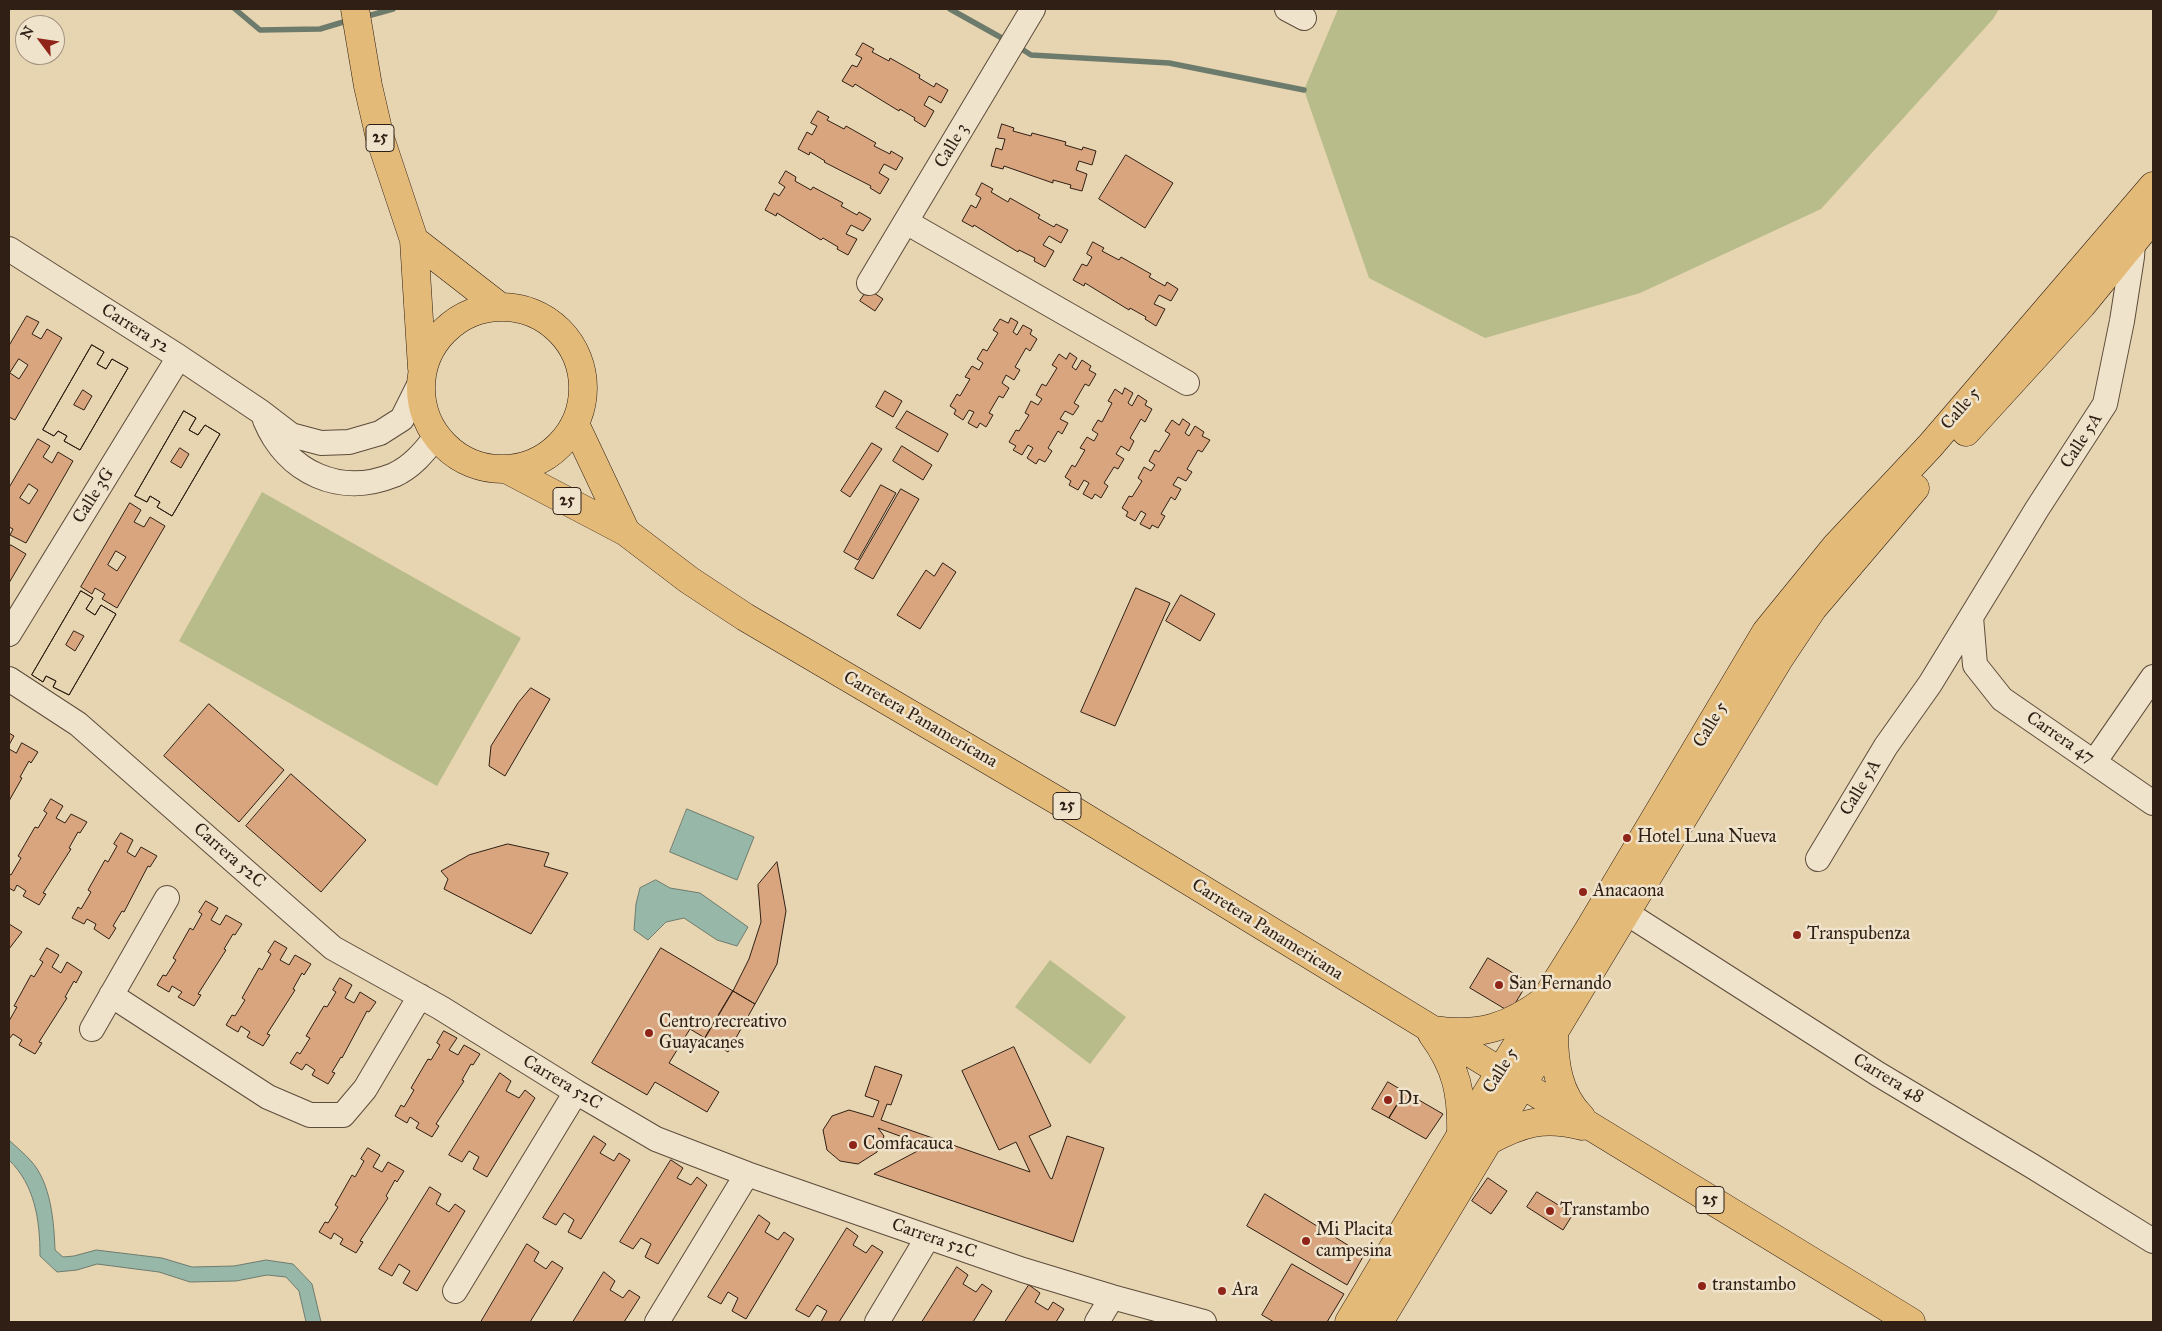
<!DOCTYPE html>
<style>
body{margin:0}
#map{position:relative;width:2162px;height:1331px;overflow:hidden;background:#e7d4b0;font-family:"IM FELL Great Primer",serif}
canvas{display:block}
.frame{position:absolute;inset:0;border:10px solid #2f1f14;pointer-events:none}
.north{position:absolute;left:15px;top:15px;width:50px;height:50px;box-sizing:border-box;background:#efe3cc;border:1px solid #a29582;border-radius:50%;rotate:301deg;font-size:14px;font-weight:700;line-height:20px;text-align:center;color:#2f1f14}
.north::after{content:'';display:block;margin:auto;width:18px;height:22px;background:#8f2418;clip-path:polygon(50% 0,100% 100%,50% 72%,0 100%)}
</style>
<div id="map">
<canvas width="2162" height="1331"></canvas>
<div class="frame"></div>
<div class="north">N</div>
</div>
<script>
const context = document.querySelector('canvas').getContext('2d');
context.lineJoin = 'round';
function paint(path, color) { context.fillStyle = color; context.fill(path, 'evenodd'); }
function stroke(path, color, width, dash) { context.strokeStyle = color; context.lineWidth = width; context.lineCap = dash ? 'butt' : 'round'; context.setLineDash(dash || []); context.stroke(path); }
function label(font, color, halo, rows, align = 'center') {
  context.font = font + ' "IM FELL Great Primer",serif'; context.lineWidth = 5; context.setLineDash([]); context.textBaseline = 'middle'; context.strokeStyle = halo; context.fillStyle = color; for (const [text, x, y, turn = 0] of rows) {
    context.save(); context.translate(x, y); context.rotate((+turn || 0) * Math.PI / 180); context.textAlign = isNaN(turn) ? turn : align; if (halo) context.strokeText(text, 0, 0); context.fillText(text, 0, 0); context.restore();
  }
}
paint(new Path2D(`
 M1338 9H1999L1993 19 1821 209 1640 293 1485 338 1369 278 1304 90Z
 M262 492 521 638 437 786 179 641Z
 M1050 960 1126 1017 1090 1064 1015 1007Z`), '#b7bc8a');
const water = new Path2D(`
 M687 809 754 837 737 880 670 852Z
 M656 880 670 888 700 893 748 927 737 946 717 940 684 918 666 922 648 940 634 930 636 904 640 888Z
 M9 1140C16 1147 24 1153 31 1161 51 1183 54 1222 55 1250L63 1257 74 1256 96 1250 162 1258 192 1267 234 1266 266 1260 293 1264 312 1284 321 1322H306L299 1291 286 1277 267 1275 236 1281 190 1282 159 1272 97 1264 77 1270 57 1272 40 1256C40 1220 35 1185 9 1160Z`);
paint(water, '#97b8a9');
stroke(water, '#6d7b6d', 1);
stroke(new Path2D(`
 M235 9 260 30 320 29 350 20
 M950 9 1009 42
 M364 17 393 9
 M1017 46 1031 55 1169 63 1304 90`), '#6d7b6d', 5.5);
const building = new Path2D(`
 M863 43 874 49 872 52 889 61 890 58 920 75 919 78 934 87 936 83 948 90 941 103 929 96 924 105 934 111 925 127 914 120 915 118 900 109 899 111 855 84 853 87 842 81 852 65 857 67 862 58 856 55Z
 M818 111 829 117 827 120 844 129 846 126 876 143 874 146 890 154 891 151 903 158 896 170 884 164 879 173 889 179 880 194 870 188 871 186 824 162 825 161 810 152 809 155 798 149 807 132 812 135 817 126 811 123Z
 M1002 124 1014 128 1013 131 1031 136 1032 133 1066 142 1065 145 1082 150 1083 147 1096 151 1092 165 1079 161 1076 170 1087 174 1082 191 1070 188 1071 185 1053 180V183L1004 166 1003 169 991 166 996 148 1002 150 1005 139 998 138Z
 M1126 155 1173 183 1145 228 1099 199Z
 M786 171 796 177 795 181 811 190 813 187 843 203 841 206 857 215 859 212 871 219 863 231 851 225 846 234 857 239 848 255 837 249 838 247 823 238 821 240 777 213 776 216 765 210 774 193 779 196 785 187 779 183Z
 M982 183 993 189 991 192 1008 202 1010 198 1040 215 1038 218 1054 227 1056 224 1068 230 1061 243 1049 236 1043 245 1054 251 1045 267 1034 261 1035 258 1019 250 1018 252 974 225 973 227 962 221 971 205 976 208 981 198 976 195Z
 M1093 242 1104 248 1102 251 1119 260 1121 257 1151 274 1149 277 1165 286 1167 282 1178 289 1171 301 1159 295 1154 304 1165 309 1156 326 1145 319 1146 317 1130 308 1129 310 1085 283 1084 286 1073 280 1082 264 1087 266 1092 257 1087 254Z
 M868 289 883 299 875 311 860 301Z
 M27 316 39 322 32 334 41 339 47 329 62 338 15 420 9 417V346Z
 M1011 318 1018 322 1013 332 1017 335 1023 325 1032 330 1030 334 1037 339 1030 351 1026 348 1015 367 1020 370 1014 380 1006 375 1002 383 1009 388 1003 398 999 396 989 413 993 415 986 427 980 423 977 428 968 423 974 412 969 410 963 420 954 414 956 410 950 406 957 394 960 396 970 379 965 377 972 366 979 370 983 363 977 359 983 349 987 351 998 333 993 330 1000 319 1008 323Z
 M92 345 104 352 97 364 106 369 112 359 128 368 80 450 64 441 67 436 58 431 54 436 43 430ZM83 390 92 396 84 410 74 405Z
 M92 345 104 352 97 364 106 369 112 359 128 368 80 450 64 441 67 436 58 431 54 436 43 430Z
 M1070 353 1077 358 1072 367 1076 370 1082 360 1091 366 1089 370 1096 374 1089 386 1085 384 1074 403 1079 406 1073 415 1065 411 1060 419 1068 423 1062 434 1058 431 1048 448 1052 451 1045 462 1039 459 1036 464 1027 458 1033 448 1028 445 1022 455 1013 450 1016 446 1009 442 1016 430 1019 431 1029 415 1025 413 1031 401 1038 405 1042 399 1036 395 1042 384 1046 386 1057 368 1052 365 1059 354 1066 359Z
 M19 359 28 365 19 379 10 373Z
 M1125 388 1133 393 1128 403 1132 406 1138 395 1147 401 1145 405 1152 409 1145 422 1141 419 1130 438 1134 441 1129 451 1121 446 1116 454 1124 459 1118 469 1114 467 1104 483 1108 486 1101 498 1095 494 1092 499 1083 494 1089 483 1084 480 1078 490 1069 485 1071 481 1065 477 1072 465 1075 467 1085 450 1080 448 1087 437 1094 441 1098 434 1092 430 1098 420 1102 422 1112 403 1108 401 1115 389 1122 394Z
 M885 391 902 401 893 417 876 407Z
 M184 411 196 418 189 430 198 435 205 425 220 434 172 516 157 507 160 502 150 496 147 502 135 496ZM180 448 189 454 181 468 171 462Z
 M184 411 196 418 189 430 198 435 205 425 220 434 172 516 157 507 160 502 150 496 147 502 135 496Z
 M907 411 948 434 938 452 896 428Z
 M1183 419 1190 424 1185 433 1189 436 1195 426 1204 432 1202 436 1210 440 1202 452 1198 450 1187 469 1192 472 1186 481 1178 477 1173 485 1181 489 1175 500 1171 497 1161 514 1165 516 1158 528 1152 525 1150 529 1140 524 1146 514 1141 511 1135 521 1126 516 1128 512 1122 508 1129 496 1132 497 1142 481 1138 478 1144 467 1151 471 1155 465 1149 461 1155 450 1159 452 1170 434 1165 431 1172 420 1179 425Z
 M38 439 50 446 43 457 52 463 58 452 73 461 26 543 10 535 13 529 9 527V488Z
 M872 443 882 449 850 497 841 491Z
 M902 446 932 465 923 480 893 461Z
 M29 484 38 490 29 504 20 498Z
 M881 485 896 493 858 560 844 552Z
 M901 489 919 499 873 579 855 569Z
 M130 503 141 510 134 522 144 527 150 517 165 526 117 608 102 599 105 594 95 588 92 594 81 587Z
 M11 545 26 554 9 583V548Z
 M116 551 126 557 117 571 108 565Z
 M943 563 956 572 920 629 897 615 926 570 934 576Z
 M1136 588 1170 603 1115 726 1081 712Z
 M81 591 93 598 86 609 95 615 101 605 116 614 69 695 53 687 56 681 46 676 43 682 32 675ZM74 631 84 636 75 651 66 645Z
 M81 591 93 598 86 609 95 615 101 605 116 614 69 695 53 687 56 681 46 676 43 682 32 675Z
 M1181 595 1215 614 1200 641 1166 621Z
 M531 688 550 699 505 776 489 766 491 746 518 703Z
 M209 704 284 770 239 822 164 756Z
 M9 733 14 736 9 745Z
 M22 743 38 752 31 763 29 761 20 777 22 778 9 801V749L16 753Z
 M291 774 366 840 321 892 246 826Z
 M51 799 63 806 56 818 65 823 71 814 87 822 80 833 78 832 69 848 71 849 43 893 46 894 39 905 23 896 26 891 17 885 14 891 9 888V874L11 875 21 858 18 856 35 827 38 828 47 813 44 811Z
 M121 833 133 840 127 852 135 857 141 847 157 856 150 867 148 866 124 912 122 911 113 926 116 928 109 939 94 929 96 924 87 919 84 924 72 918 78 907 81 909 91 892 88 890 105 860 108 862 117 846 114 844Z
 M508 844 549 853 544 866 568 873 531 934 444 889 448 879 441 871 469 855Z
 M777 862 786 911 777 964 755 1004 733 991 749 959 761 922 758 885Z
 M206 901 218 908 211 920 220 925 226 915 242 924 235 935 233 934 224 949 226 950 198 994 201 995 194 1006 178 997 182 992 172 986 169 992 157 985 163 975 166 976 176 960 173 958 190 928 193 930 202 914 199 912Z
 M9 924 22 932 9 949Z
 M275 941 287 948 280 960 289 965 295 955 311 964 304 975 302 973 293 989 295 990 267 1034 270 1035 263 1046 247 1037 250 1032 241 1026 238 1032 226 1025 232 1015 235 1016 245 1000 242 998 259 968 262 970 271 954 268 952Z
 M47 948 59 955 52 967 61 973 67 962 82 972 76 983 74 981 65 997 67 998 39 1042 42 1043 35 1054 19 1045 22 1040 13 1034 9 1039V1021L17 1007 14 1006 31 975 34 977 43 962 40 960Z
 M661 948 733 991 705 1038 690 1029 669 1063 719 1092 707 1112 655 1082 647 1095 592 1063Z
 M1488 958 1528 982 1510 1012 1470 988Z
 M340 978 352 985 345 998 354 1003 360 992 376 1002 369 1012 367 1011 342 1058 341 1057 332 1072 335 1073 328 1084 312 1075 315 1070 306 1064 302 1070 290 1063 297 1052 300 1054 310 1038 306 1036 324 1006 327 1007 336 992 333 990Z
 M733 991 755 1004 728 1052 705 1038Z
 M444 1031 457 1038 449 1050 458 1055 464 1045 480 1054 473 1065 471 1064 462 1080 464 1081 436 1124 439 1126 432 1137 416 1128 419 1123 410 1117 407 1123 395 1116 401 1105 404 1107 414 1090 411 1088 428 1059 431 1060 440 1045 437 1043Z
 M1014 1047 1051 1126 1029 1136 1050 1178 1052 1179 1067 1136 1104 1148 1073 1242 874 1174 927 1146 878 1128 884 1136 877 1152 858 1164 840 1161 827 1150 823 1130 832 1116 849 1110 873 1117 879 1101 865 1096 875 1066 902 1075 891 1105 887 1104 881 1120 1030 1172 1016 1142 999 1150 962 1071Z
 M500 1073 511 1081 506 1091 519 1098 525 1090 535 1098 487 1177 473 1169 479 1157 469 1151 462 1162 449 1155Z
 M1388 1082 1405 1092 1389 1118 1372 1109Z
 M1405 1092 1443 1114 1426 1139 1389 1118Z
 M594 1136 606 1144 600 1153 614 1161 619 1153 630 1160 581 1239 568 1232 574 1220 564 1213 556 1225 543 1218Z
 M368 1148 380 1155 373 1167 382 1172 388 1162 404 1171 397 1182 395 1180 386 1196 388 1198 360 1241 363 1242 356 1253 340 1244 343 1239 334 1233 331 1239 319 1232 325 1222 328 1223 338 1207 335 1205 352 1175 355 1177 364 1161 361 1159Z
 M671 1160 683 1168 677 1178 691 1185 697 1177 707 1185 658 1264 645 1257 651 1244 641 1238 633 1249 620 1242Z
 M1488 1178 1507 1191 1491 1214 1472 1201Z
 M430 1187 441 1194 436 1204 449 1212 455 1204 465 1211 417 1291 403 1283 410 1271 399 1264 392 1276 379 1269Z
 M1537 1192 1573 1214 1563 1230 1527 1207Z
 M1265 1194 1364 1255 1347 1285 1247 1226Z
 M759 1215 770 1223 765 1232 778 1240 784 1232 794 1239 746 1319 732 1311 738 1298 728 1292 721 1304 708 1297Z
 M847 1228 858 1236 853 1245 866 1253 872 1245 883 1252 839 1322H821L827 1311 817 1305 809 1317 796 1310Z
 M527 1244 539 1252 534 1261 546 1269 552 1261 563 1268 530 1322H481Z
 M1292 1264 1344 1294 1327 1322H1274L1262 1315Z
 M957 1267 968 1275 963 1284 976 1292 982 1284 992 1291 973 1322H922Z
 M604 1272 615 1281 610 1290 623 1298 629 1290 640 1297 624 1322H573Z
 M1029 1285 1040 1293 1035 1302 1048 1310 1053 1302 1064 1309 1056 1322H1005Z`);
paint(building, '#d9a57f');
stroke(building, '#2f1f14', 1);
const minor = new Path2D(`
 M1287 9 1304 18
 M906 222 1187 383
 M2133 242 2132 257 2122 321 2105 404 2037 509 1971 617 1975 665 2002 699 2153 803
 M9 249 179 357 261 412 291 435 321 443 349 442 380 433 402 419 421 381
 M869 283 1033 9
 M265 420C287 473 340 497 394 475 412 467 424 452 436 437
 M9 634 179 357
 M9 679 78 724 333 948 441 1008 576 1092 656 1139 747 1174 1023 1270 1112 1297 1204 1322
 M2095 761 2153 677
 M1818 859 1886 746 1930 684 1971 617
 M1625 912 1878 1074 2032 1166 2153 1241
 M111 995 268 1097 310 1115H343L365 1089 420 996
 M92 1029 167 898
 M455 1291 576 1092
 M657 1322 747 1174
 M877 1322 928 1237
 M1097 1322 1112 1297`);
const major = new Path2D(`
 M1966 432 2082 305 2153 218
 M1349 1322 1461 1135 1588 931 1766 632 1836 546 1930 446 2153 186
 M1379 1322 1779 659 1813 608 1915 488`);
const highway = new Path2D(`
 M355 9 368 86 380 138 414 240 422 368
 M414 240 499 306
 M421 388a81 81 0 1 1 162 0a81 81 0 1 1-162 0Z
 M575 424 626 532
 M508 470 626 532 689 580 745 617 1058 801 1911 1322
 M1435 1030C1479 1037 1509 1027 1545 1000
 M1554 1032C1554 1063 1558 1094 1581 1117
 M1432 1034C1457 1068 1462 1094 1461 1135
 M1488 1141C1521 1123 1544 1116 1582 1126`);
stroke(minor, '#5d4c3b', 26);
stroke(major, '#2f1f14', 29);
stroke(highway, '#2f1f14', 29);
stroke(minor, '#efe3cc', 24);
stroke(major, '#e4ba78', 28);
stroke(highway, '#e4ba78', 28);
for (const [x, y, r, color] of [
 [1627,838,5,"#8f2418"],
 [1583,892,5,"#8f2418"],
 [1797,935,5,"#8f2418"],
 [1499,985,5,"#8f2418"],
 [649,1033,5,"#8f2418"],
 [1388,1100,5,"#8f2418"],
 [853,1145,5,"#8f2418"],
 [1550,1211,5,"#8f2418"],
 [1306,1241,5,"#8f2418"],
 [1702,1286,5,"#8f2418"],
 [1222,1291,5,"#8f2418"]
]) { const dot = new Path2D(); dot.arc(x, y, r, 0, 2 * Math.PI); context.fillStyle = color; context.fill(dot); stroke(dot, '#efe3cc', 2); }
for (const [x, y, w] of [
 [380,138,28],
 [567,501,28],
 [1067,806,28],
 [1710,1200,28]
]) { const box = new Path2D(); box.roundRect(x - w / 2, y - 13.5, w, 27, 4); context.fillStyle = '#efe3cc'; context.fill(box); stroke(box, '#2f1f14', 1); }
label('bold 16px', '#2f1f14', null, [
 ["25",380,138],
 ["25",567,501],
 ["25",1067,806],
 ["25",1710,1200]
]);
label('18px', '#2f1f14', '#efe3cc', [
 ["Calle 3",952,146,-59],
 ["Carrera 52",135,329,32],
 ["Calle 5",1961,409,-49],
 ["Calle 5A",2082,441,-57],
 ["Calle 3G",94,496,-58],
 ["Carretera Panamericana",920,720,30],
 ["Calle 5",1711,725,-59],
 ["Carrera 47",2060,738,34],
 ["Calle 5A",1861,788,-59],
 ["Carrera 52C",229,856,41],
 ["Carretera Panamericana",1267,930,32],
 ["Calle 5",1501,1071,-58],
 ["Carrera 48",1888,1079,31],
 ["Carrera 52C",562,1083,31],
 ["Carrera 52C",934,1239,19]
]);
label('18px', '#2f1f14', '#efe3cc', [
 ["Hotel Luna Nueva",1637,838],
 ["Anacaona",1593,892],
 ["Transpubenza",1807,935],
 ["San Fernando",1509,985],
 ["Centro recreativo",659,1023],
 ["Guayacanes",659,1044],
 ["D1",1398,1100],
 ["Comfacauca",863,1145],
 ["Transtambo",1560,1211],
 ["Mi Placita",1316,1231],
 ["campesina",1316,1252],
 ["transtambo",1712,1286],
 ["Ara",1232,1291]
], 'left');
</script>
